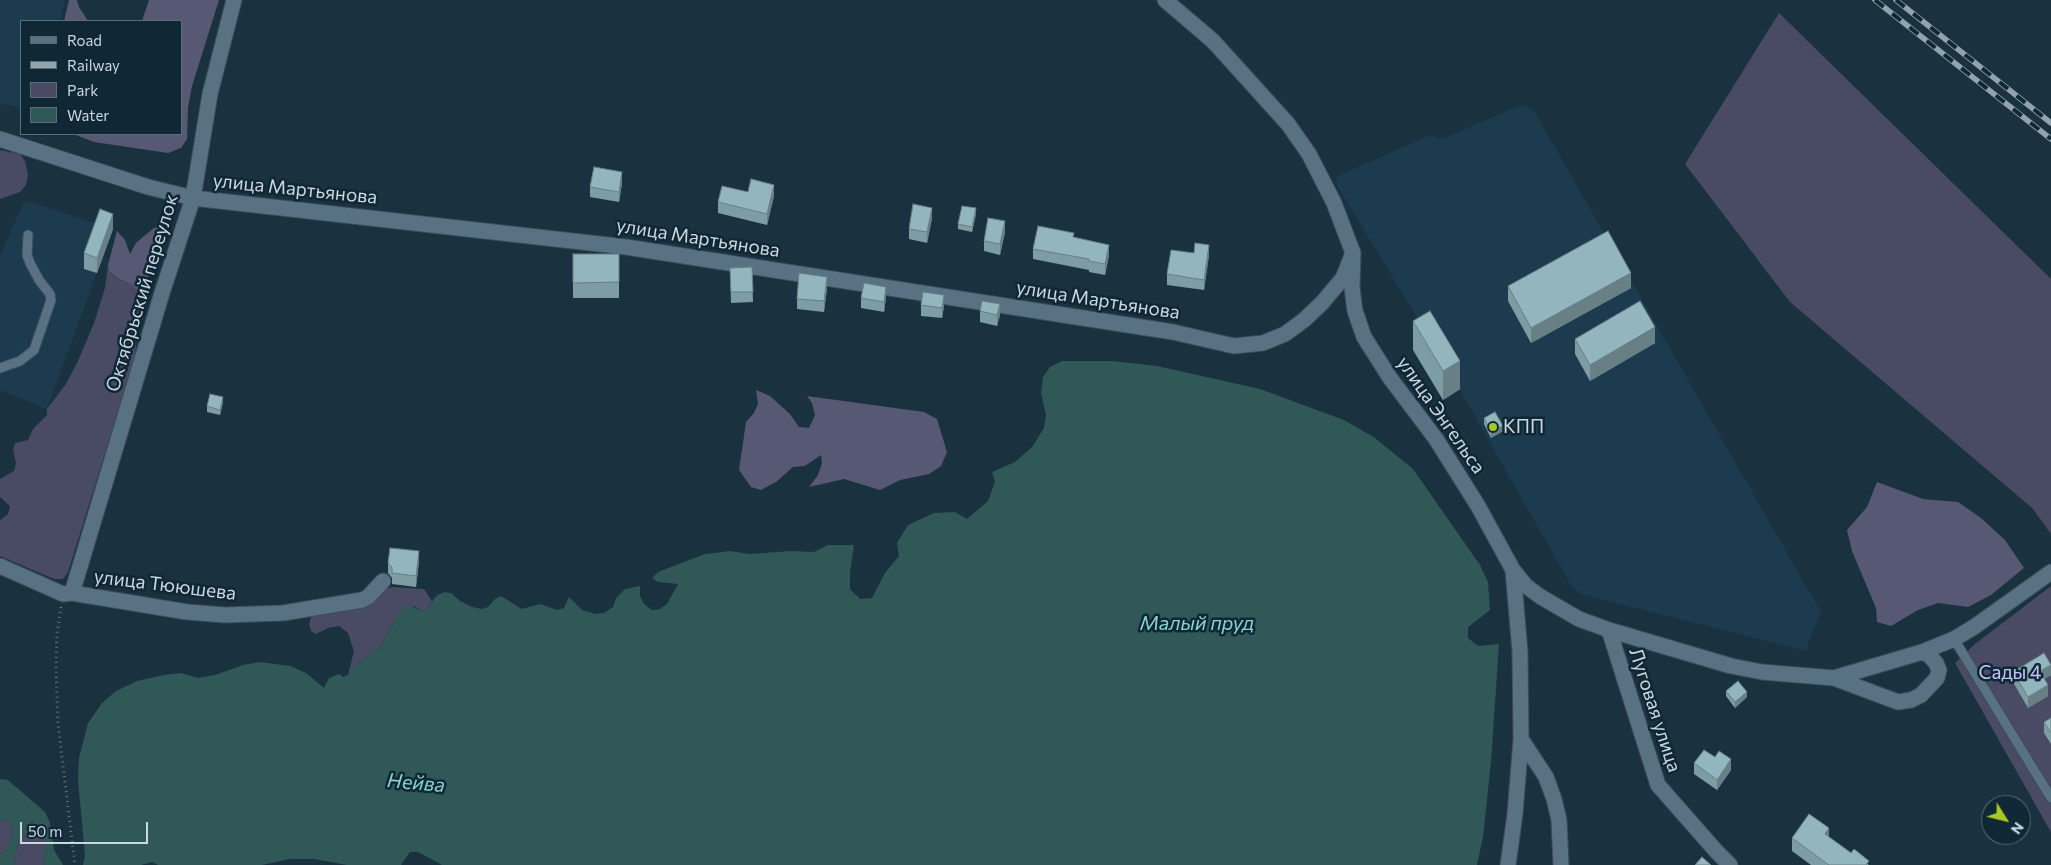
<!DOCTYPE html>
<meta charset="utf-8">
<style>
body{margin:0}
#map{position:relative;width:2051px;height:865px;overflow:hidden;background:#1a3140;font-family:Commissioner,sans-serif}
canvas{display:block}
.legend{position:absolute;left:20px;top:20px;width:162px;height:115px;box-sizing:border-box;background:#102735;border:1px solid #5a6e7a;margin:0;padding:6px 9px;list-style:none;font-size:15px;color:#cad8e1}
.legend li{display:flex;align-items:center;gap:10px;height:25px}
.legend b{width:25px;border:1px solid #5a6e7a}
.north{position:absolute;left:1981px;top:795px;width:50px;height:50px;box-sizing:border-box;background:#102735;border:1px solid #5a6e7a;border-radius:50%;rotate:126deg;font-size:14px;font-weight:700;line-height:20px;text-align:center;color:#cad8e1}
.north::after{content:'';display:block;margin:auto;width:18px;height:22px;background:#a6c820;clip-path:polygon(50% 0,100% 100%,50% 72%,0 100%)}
.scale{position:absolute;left:20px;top:822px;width:128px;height:22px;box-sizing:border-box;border:2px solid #cad8e1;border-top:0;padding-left:6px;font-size:15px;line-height:18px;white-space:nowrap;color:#cad8e1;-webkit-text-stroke:4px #102735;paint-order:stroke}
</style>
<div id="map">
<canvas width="2051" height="865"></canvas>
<ul class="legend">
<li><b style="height:6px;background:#597283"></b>Road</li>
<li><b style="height:6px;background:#92a3ae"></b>Railway</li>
<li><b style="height:14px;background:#494a63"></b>Park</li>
<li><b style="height:14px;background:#305856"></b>Water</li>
</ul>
<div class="north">N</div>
<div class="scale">50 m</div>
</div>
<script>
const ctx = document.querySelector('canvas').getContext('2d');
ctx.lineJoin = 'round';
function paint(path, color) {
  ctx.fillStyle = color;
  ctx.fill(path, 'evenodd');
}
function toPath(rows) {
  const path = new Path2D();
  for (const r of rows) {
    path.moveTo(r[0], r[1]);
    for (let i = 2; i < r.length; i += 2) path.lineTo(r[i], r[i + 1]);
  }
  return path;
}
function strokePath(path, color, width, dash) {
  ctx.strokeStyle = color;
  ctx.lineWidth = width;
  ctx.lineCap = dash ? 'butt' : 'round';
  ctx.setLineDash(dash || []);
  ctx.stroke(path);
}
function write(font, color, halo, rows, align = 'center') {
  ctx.font = font + ' Commissioner,sans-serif';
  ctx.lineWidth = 5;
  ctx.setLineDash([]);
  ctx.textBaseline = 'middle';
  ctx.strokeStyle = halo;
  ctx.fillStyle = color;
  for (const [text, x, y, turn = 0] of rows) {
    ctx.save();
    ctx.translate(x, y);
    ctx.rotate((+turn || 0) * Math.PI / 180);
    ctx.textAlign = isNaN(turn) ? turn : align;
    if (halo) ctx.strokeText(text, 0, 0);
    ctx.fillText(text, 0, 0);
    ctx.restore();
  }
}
paint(toPath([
 [0,0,65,0,60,21,21,21,21,107,0,104],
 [1523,104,1534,111,1821,612,1805,651,1581,594,1572,587,1460,390,1443,400,1413,350,1430,339,1335,182,1338,176,1430,135,1442,139],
 [25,200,113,229,47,409,0,390,0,255]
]), '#1d3b4e');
paint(toPath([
 [1779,13,2051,279,2051,534,2032,508,1790,302,1685,164],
 [0,150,20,154,25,161,28,175,26,185,20,192,0,199],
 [108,265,109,271,114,277,131,284,138,292,140,301,135,357,68,572,63,579,54,579,0,556,0,520,8,514,10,506,0,497,0,479,14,471,16,463,13,450,15,443,28,440,33,429,47,415,47,409,66,384,78,361,94,323,105,288],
 [2051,586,2051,832,1955,663,1975,644],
 [392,587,424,589,432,601,427,609,421,611,414,606,393,623,381,646,358,664,348,675,354,651,348,633,339,626,328,628,316,634,311,631,309,624,311,617,316,613],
 [0,819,9,822,13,832,7,848,3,855,0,853],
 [40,832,46,845,43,865,15,865,14,858,19,841,26,835]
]), '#494a63');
paint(toPath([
 [69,0,77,0,79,7,88,21,64,21],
 [149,0,219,0,192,86,188,108,187,139,181,148,168,153,94,142,73,134,181,134,181,21,142,21],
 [162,225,148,277,140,301,138,292,131,284,115,277,109,271,108,265,117,231,125,240,130,254,136,243,144,236,154,228],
 [756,390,770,396,790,414,799,427,809,428,815,415,812,403,807,396,924,412,937,419,947,452,941,466,929,474,900,480,880,490,844,479,809,487,818,475,822,463,821,455,805,466,793,467,776,482,761,490,751,487,739,470,746,422,754,413,758,404],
 [1877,482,1923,499,1958,502,1981,518,2005,540,2024,568,1991,595,1968,607,1938,603,1918,610,1891,626,1877,622,1876,608,1852,551,1847,530,1867,507]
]), '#575874');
paint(toPath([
 [1062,361,1112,361,1157,366,1260,389,1344,420,1375,438,1413,469,1480,565,1488,582,1490,610,1468,627,1468,638,1478,646,1499,644,1491,762,1483,837,1477,865,442,865,418,852,410,852,401,865,347,865,314,859,290,859,262,865,158,865,152,862,141,865,83,865,85,856,78,780,79,758,88,723,102,703,116,691,137,681,164,675,181,673,198,678,215,675,243,665,260,662,290,666,306,673,324,688,329,678,339,674,343,677,348,675,358,664,381,646,398,614,408,604,421,611,427,609,436,596,444,592,451,593,460,601,472,607,482,609,488,607,495,599,501,596,522,609,540,604,557,610,564,608,569,597,582,610,596,614,604,613,613,607,616,598,625,589,640,586,640,596,644,604,652,610,660,609,667,604,678,584,658,582,652,578,658,572,705,554,730,551,750,554,791,551,814,552,828,545,854,545,850,573,850,589,860,599,872,598,885,573,899,556,897,543,908,525,934,513,955,512,967,519,988,501,995,482,992,472,1015,462,1032,447,1044,428,1046,415,1041,393,1043,377,1050,367],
 [0,779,8,780,45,812,50,823,54,850,63,865,43,865,46,845,40,832,26,835,19,841,14,858,15,865,0,865,0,853,3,855,7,848,13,832,9,822,0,819]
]), '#305856');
const lane = toPath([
 [0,368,20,361,34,350,51,300,50,294,39,280,30,263,27,255,28,235],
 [1954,639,2051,798]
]);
const street = toPath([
 [1165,0,1213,41,1288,124,1309,154,1334,203,1353,253,1352,288,1355,311,1364,337,1390,378,1436,439,1478,506,1513,570,1526,586,1541,597,1579,619,1609,630,1731,666,1762,672,1834,678,1898,702,1911,700,1921,695,1937,678,1939,670,1936,663,1929,655,1922,652,1834,678],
 [0,139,148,187,193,198,626,247,1173,332,1234,346,1263,343,1285,334,1304,320,1322,303,1343,278,1353,253],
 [0,566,63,594,72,593,187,612,225,615,283,613,362,600,368,597,383,581],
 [72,593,162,293,193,198,210,94,234,0],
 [1609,630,1658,785,1716,851,1730,865],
 [1922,652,1954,639,1974,627,2051,572],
 [1521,739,1546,777,1554,799,1559,820,1561,865],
 [1508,865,1515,814,1521,739,1520,652,1513,570]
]);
strokePath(lane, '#3b4e5a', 11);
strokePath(street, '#3b4e5a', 17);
strokePath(toPath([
 [61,607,57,634,56,668,58,724,75,865]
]), '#637683', 3, [1, 4]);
strokePath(lane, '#597283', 9);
strokePath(street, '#597283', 15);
const rail = toPath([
 [1875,0,2051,139],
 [1896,0,2051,123]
]);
strokePath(rail, '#92a3ae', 5.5);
strokePath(rail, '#102735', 4, [11]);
paint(toPath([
 [622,183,619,202,590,197,590,187],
 [748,192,774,196,767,225,718,213,718,202],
 [976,214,972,232,958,229,958,224],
 [932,218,927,243,909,239,909,229],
 [113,229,97,273,84,269,84,253],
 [1005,232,1000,255,984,251,984,241],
 [1074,237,1109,255,1105,275,1089,272,1089,270,1033,259,1033,249],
 [1194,253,1209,255,1204,290,1167,285,1167,274],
 [573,254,619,254,619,298,573,298],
 [752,267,753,302,731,303,730,268],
 [1508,286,1631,288,1531,343,1508,301],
 [827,288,824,312,797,309,797,299],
 [886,297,884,312,861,308,861,298],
 [921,305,944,306,942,318,921,316],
 [980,311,1000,315,997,326,980,322],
 [1413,321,1460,389,1443,400,1413,350],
 [1575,339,1655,343,1590,381,1575,354],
 [223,402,220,415,207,412,207,406],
 [1484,418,1503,431,1491,438,1484,424],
 [419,561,416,587,392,584,392,578,388,573,388,563],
 [2051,664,2051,675,2044,679,2048,696,2028,708,2013,682,2013,672],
 [1726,691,1747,697,1735,708,1726,696],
 [2051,718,2051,744,2044,733,2044,722],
 [1715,757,1731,770,1717,790,1694,774,1694,763],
 [1829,837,1869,865,1811,865,1792,851,1792,838]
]), '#7e9ca3');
paint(toPath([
 [622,172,622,183,619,202,619,192],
 [774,185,774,196,767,225,767,214],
 [932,208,932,218,927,243,927,232],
 [976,208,976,214,972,232,972,227],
 [113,214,113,229,97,273,97,258],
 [1005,221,1005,232,1000,255,1000,244],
 [1109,245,1109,255,1105,275,1105,264],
 [1209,245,1209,255,1204,290,1204,280],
 [1631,273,1631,288,1531,343,1531,328],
 [827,277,827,288,824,312,824,301],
 [886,287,886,297,884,312,884,302],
 [944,295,944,306,942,318,942,308],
 [1000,304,1000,315,997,326,997,315],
 [1655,327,1655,343,1590,381,1590,365],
 [1460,361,1460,389,1443,400,1443,371],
 [223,397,223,402,220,415,220,410],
 [1503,426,1503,431,1491,438,1491,432],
 [419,551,419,561,416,587,416,576],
 [2051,665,2051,675,2040,682,2040,671],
 [2048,685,2048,696,2028,708,2028,697],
 [1747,692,1747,697,1735,708,1735,702],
 [1731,759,1731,770,1717,790,1717,780],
 [1829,828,1829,842,1825,834]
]), '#677f85');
const building = toPath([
 [594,167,622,172,619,192,590,187,594,167],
 [751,179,774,185,767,214,718,202,722,186,748,192,751,179],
 [913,204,932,208,927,232,909,229,913,204],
 [962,206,976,208,972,227,958,224,962,206],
 [100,209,113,214,97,258,84,253,100,209],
 [988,218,1005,221,1000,244,984,241,988,218],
 [1038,226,1074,233,1073,237,1109,245,1105,264,1089,261,1089,259,1033,249,1038,226],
 [1608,231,1631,273,1531,328,1508,286,1608,231],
 [1195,243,1209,245,1204,280,1167,274,1171,250,1194,253,1195,243],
 [573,254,619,254,619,282,573,283,573,254],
 [752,267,753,292,731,292,730,268,752,267],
 [799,273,827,277,824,301,797,299,799,273],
 [864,283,886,287,884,302,861,298,864,283],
 [923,292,944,295,942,308,921,305,923,292],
 [982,301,1000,304,997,315,980,311,982,301],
 [1640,301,1655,327,1590,365,1575,339,1640,301],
 [1430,311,1460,361,1443,371,1413,321,1430,311],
 [210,394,223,397,220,410,207,406,210,394],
 [1495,412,1503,426,1491,432,1484,418,1495,412],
 [390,548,419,551,416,576,392,573,392,567,388,563,390,548],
 [2044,653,2051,665,2040,671,2048,685,2028,697,2013,672,2044,653],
 [1738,681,1747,692,1735,702,1726,691,1738,681],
 [2051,718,2051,733,2044,722,2051,718],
 [1704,750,1715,757,1719,751,1731,759,1717,780,1694,763,1704,750],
 [1809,814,1829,828,1825,834,1851,853,1854,849,1869,861,1866,865,1829,865,1792,838,1809,814],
 [1702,857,1711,865,1695,865,1702,857]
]);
paint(building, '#93b5be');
strokePath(building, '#677f85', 1);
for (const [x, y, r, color] of [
 [1493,427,5,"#a6c820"]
]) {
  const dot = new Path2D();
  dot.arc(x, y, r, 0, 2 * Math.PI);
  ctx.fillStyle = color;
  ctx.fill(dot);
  strokePath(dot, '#102735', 2);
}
write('19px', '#cad8e1', '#102735', [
 ["улица Мартьянова",295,189,6],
 ["улица Мартьянова",698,238,9],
 ["Октябрьский переулок",142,293,-73],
 ["улица Мартьянова",1098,300,9],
 ["улица Энгельса",1441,415,55],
 ["улица Тююшева",165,585,7],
 ["Луговая улица",1655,710,72]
]);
write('19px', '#cad8e1', '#102735', [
 ["КПП",1503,427]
], 'left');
write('19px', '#c5c6fd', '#102735', [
 ["Сады 4",2010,673]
]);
write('italic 20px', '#88d5d0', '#102735', [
 ["Малый пруд",1197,623],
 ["Нейва",416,783,5]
]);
</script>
